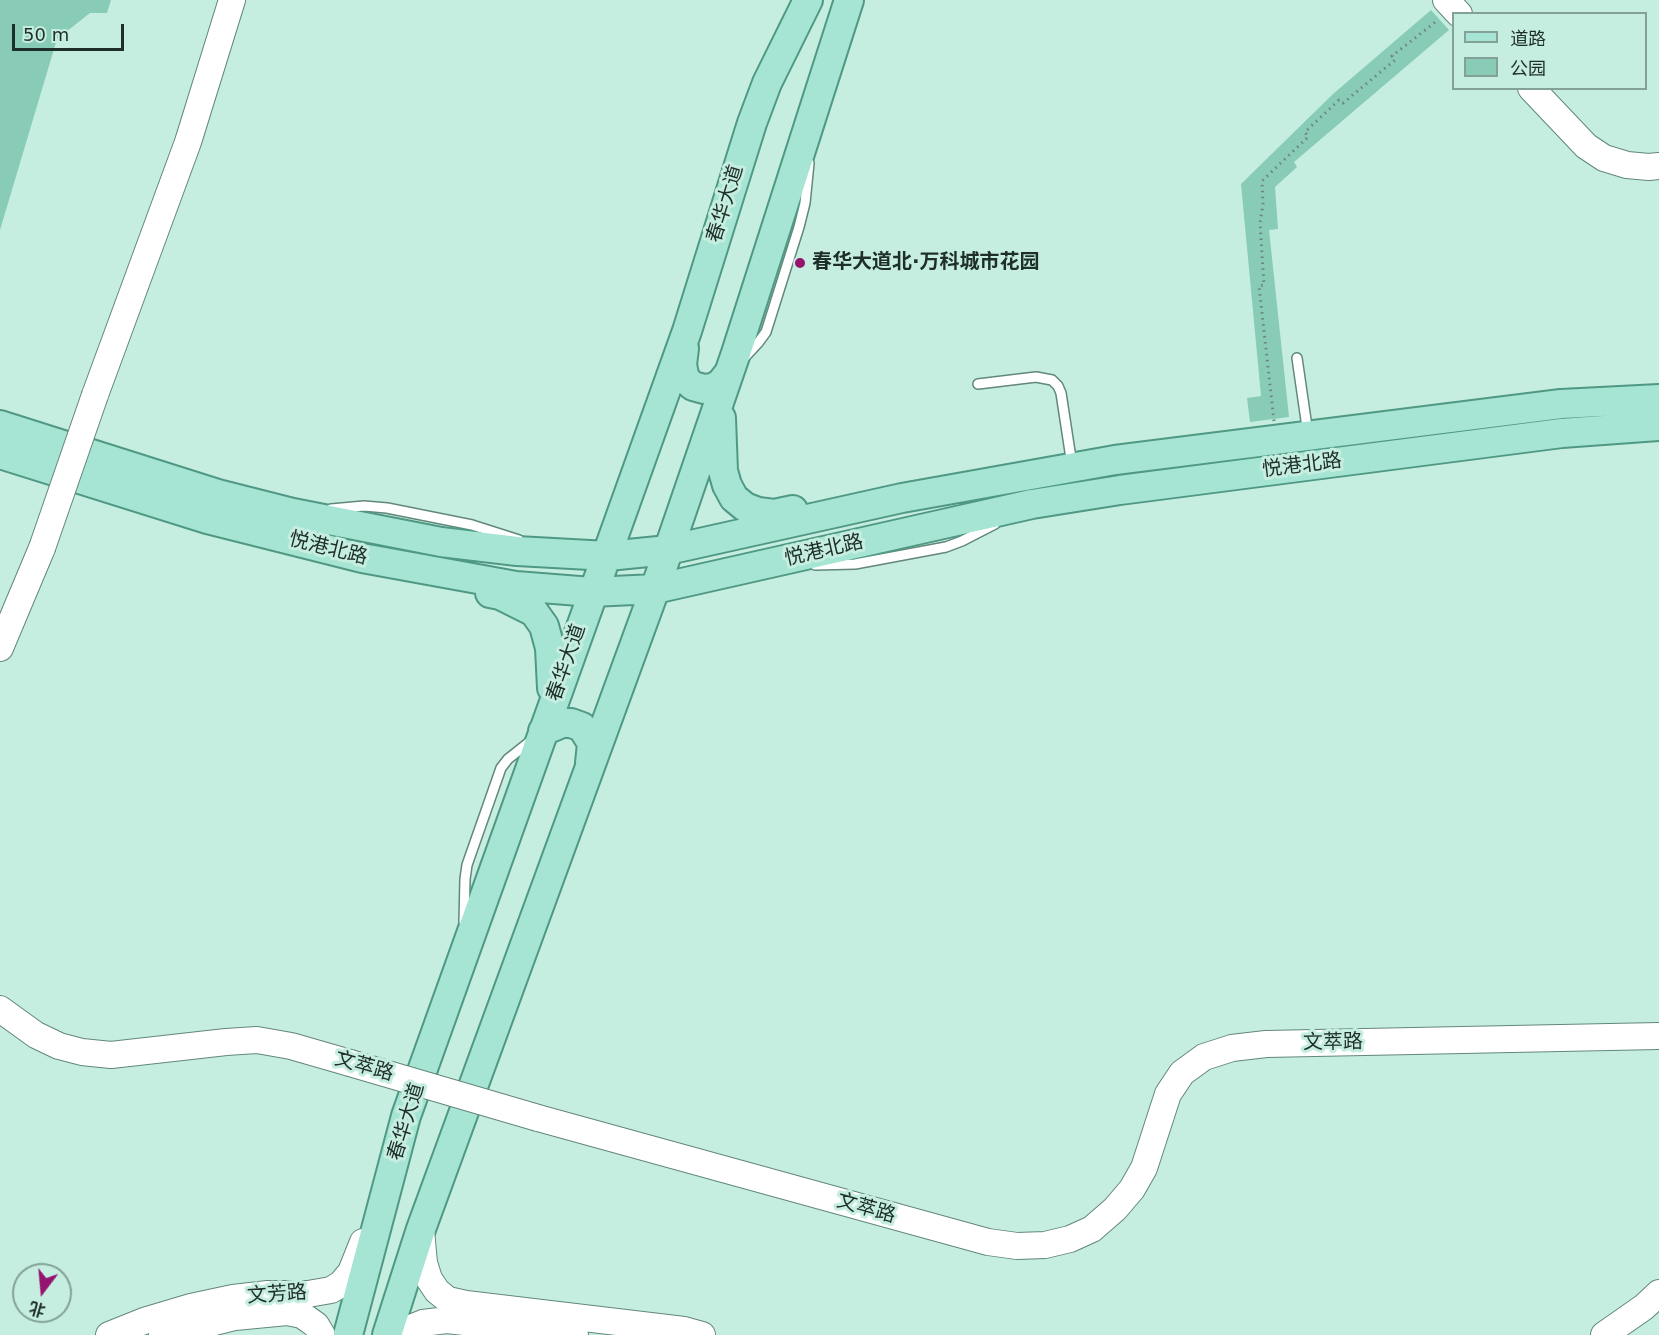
<!DOCTYPE html>
<meta charset="utf-8">
<style>
body{margin:0}
#map{position:relative;width:1659px;height:1335px;overflow:hidden;background:#c6eee0;font-family:"DejaVu Sans","Noto Sans SC",sans-serif}
canvas{display:block}
.legend{position:absolute;left:1452px;top:12px;width:195px;height:78px;box-sizing:border-box;background:#c6eee0;border:2px solid #83a197;margin:0;padding:8px 10px;list-style:none;font-size:18px;color:#1e2e29}
.legend li{display:flex;align-items:center;gap:12px;height:30px}
.legend b{width:30px;border:2px solid #83a197}
.north{position:absolute;left:12px;top:1263px;width:60px;height:60px;box-sizing:border-box;background:#c6eee0;border:2px solid #83a197;border-radius:50%;rotate:196deg;font-size:16px;font-weight:700;line-height:24px;text-align:center;color:#1e2e29}
.north::after{content:'';display:block;margin:auto;width:21px;height:27px;background:#94146f;clip-path:polygon(50% 0,100% 100%,50% 72%,0 100%)}
.scale{position:absolute;left:12px;top:24px;width:112px;height:27px;box-sizing:border-box;border:3px solid #1e2e29;border-top:0;padding-left:8px;font-size:18px;line-height:21px;white-space:nowrap;color:#1e2e29;-webkit-text-stroke:4px #c6eee0;paint-order:stroke}
</style>
<div id="map">
<canvas width="1659" height="1335"></canvas>
<ul class="legend">
<li><b style="height:8px;background:#a6e4d3"></b>道路</li>
<li><b style="height:16px;background:#88cbb6"></b>公园</li>
</ul>
<div class="north">北</div>
<div class="scale">50 m</div>
</div>
<script>
const ctx = document.querySelector('canvas').getContext('2d');
ctx.lineJoin = 'round';
function paint(path, color) {
  ctx.fillStyle = color;
  ctx.fill(path, 'evenodd');
}
function toPath(rows) {
  const path = new Path2D();
  for (const r of rows) {
    path.moveTo(r[0], r[1]);
    for (let i = 2; i < r.length; i += 2) path.lineTo(r[i], r[i + 1]);
  }
  return path;
}
function strokePath(path, color, width, dash) {
  ctx.strokeStyle = color;
  ctx.lineWidth = width;
  ctx.lineCap = dash ? 'butt' : 'round';
  ctx.setLineDash(dash || []);
  ctx.stroke(path);
}
function write(font, color, halo, rows, align = 'center') {
  ctx.font = font + ' "DejaVu Sans","Noto Sans SC",sans-serif';
  ctx.lineWidth = 6;
  ctx.setLineDash([]);
  ctx.textBaseline = 'middle';
  ctx.strokeStyle = halo;
  ctx.fillStyle = color;
  for (const [text, x, y, turn = 0] of rows) {
    ctx.save();
    ctx.translate(x, y);
    ctx.rotate((+turn || 0) * Math.PI / 180);
    ctx.textAlign = isNaN(turn) ? turn : align;
    if (halo) ctx.strokeText(text, 0, 0);
    ctx.fillText(text, 0, 0);
    ctx.restore();
  }
}
paint(toPath([
 [0,0,111,0,107,13,90,13,57,39,0,230],
 [1431,10,1449,30,1294,162,1297,167,1275,187,1278,229,1269,230,1289,417,1250,422,1247,398,1261,396,1241,184,1333,94]
]), '#88cbb6');
const lane = toPath([
 [744,358,758,343,766,332,799,227,805,203,809,163],
 [1297,358,1308,434],
 [978,384,1036,377,1052,380,1058,386,1061,393,1072,465],
 [331,509,364,506,387,508,472,525,519,540],
 [815,565,855,564,946,547,962,541,995,524],
 [464,922,465,879,467,865,501,768,508,759,532,740]
]);
const secondary = toPath([
 [1446,0,1459,14],
 [1531,88,1586,146,1604,158,1627,165,1649,167,1659,166],
 [95,395,188,142,232,0],
 [0,648,42,548],
 [0,1009,36,1035,59,1046,82,1052,111,1055,226,1042,257,1040,291,1046,350,1063],
 [538,1118,988,1242,1017,1246,1045,1245,1070,1239,1092,1229,1115,1209,1132,1189,1144,1168,1168,1094,1182,1073,1204,1057,1232,1048,1266,1044,1659,1036],
 [421,1230,424,1263,429,1279,437,1291,448,1300,466,1304,684,1330,702,1335],
 [109,1335,144,1321,191,1307,233,1298,268,1294,308,1294,331,1290,341,1284,351,1272,363,1242],
 [162,1335,235,1317,287,1312,302,1315,316,1325,322,1335],
 [406,1335,413,1327,423,1323,447,1320,575,1335],
 [1604,1335,1644,1307,1659,1293]
]);
const primary = toPath([
 [684,348,682,365,685,379,693,386,704,389,713,388,721,383,728,374],
 [721,418,723,471,727,485,734,498,745,507,758,512,774,514,793,510],
 [0,425,218,494,293,513,441,542,517,551,608,556,668,550,902,498,1115,460,1561,404,1659,399],
 [0,454,207,519,362,558,516,586,592,592,655,589,1032,504,1120,490,1562,433,1659,426],
 [490,593,500,595,534,612,544,626,550,648,552,688],
 [543,731,562,723,571,723,582,727,592,743,590,763],
 [348,1335,406,1116,687,331,752,123,767,83,808,0],
 [387,1335,421,1229,655,589,736,353,849,0]
]);
strokePath(lane, '#62877b', 12);
strokePath(secondary, '#62877b', 28);
strokePath(primary, '#4f9984', 32);
strokePath(toPath([
 [1274,421,1259,286,1264,285,1260,223,1263,204,1262,181,1308,137,1305,132,1339,100,1343,103,1395,60,1392,56,1438,20]
]), '#6b867d', 3, [1.5, 4.5]);
strokePath(lane, '#fff', 9);
strokePath(secondary, '#fff', 26);
strokePath(primary, '#a6e4d3', 28);
const secondaryBridge = toPath([
 [42,548,95,395],
 [350,1063,538,1118]
]);
strokePath(secondaryBridge, '#62877b', 28, []);
strokePath(secondaryBridge, '#fff', 26);
for (const [x, y, r, color] of [
 [800,263,6,"#94146f"]
]) {
  const dot = new Path2D();
  dot.arc(x, y, r, 0, 2 * Math.PI);
  ctx.fillStyle = color;
  ctx.fill(dot);
  strokePath(dot, '#c6eee0', 2);
}
write('20px', '#1e2e29', '#c6eee0', [
 ["春华大道",726,204,-73],
 ["悦港北路",1302,466,-7],
 ["悦港北路",328,549,14],
 ["悦港北路",824,551,-13],
 ["春华大道",567,663,-71],
 ["文萃路",1333,1043,-1],
 ["文萃路",364,1067,16],
 ["春华大道",407,1122,-73],
 ["文萃路",866,1209,16],
 ["文芳路",277,1295,-4]
]);
write('bold 20px', '#1e2e29', '#c6eee0', [
 ["春华大道北·万科城市花园",812,263]
], 'left');
</script>
